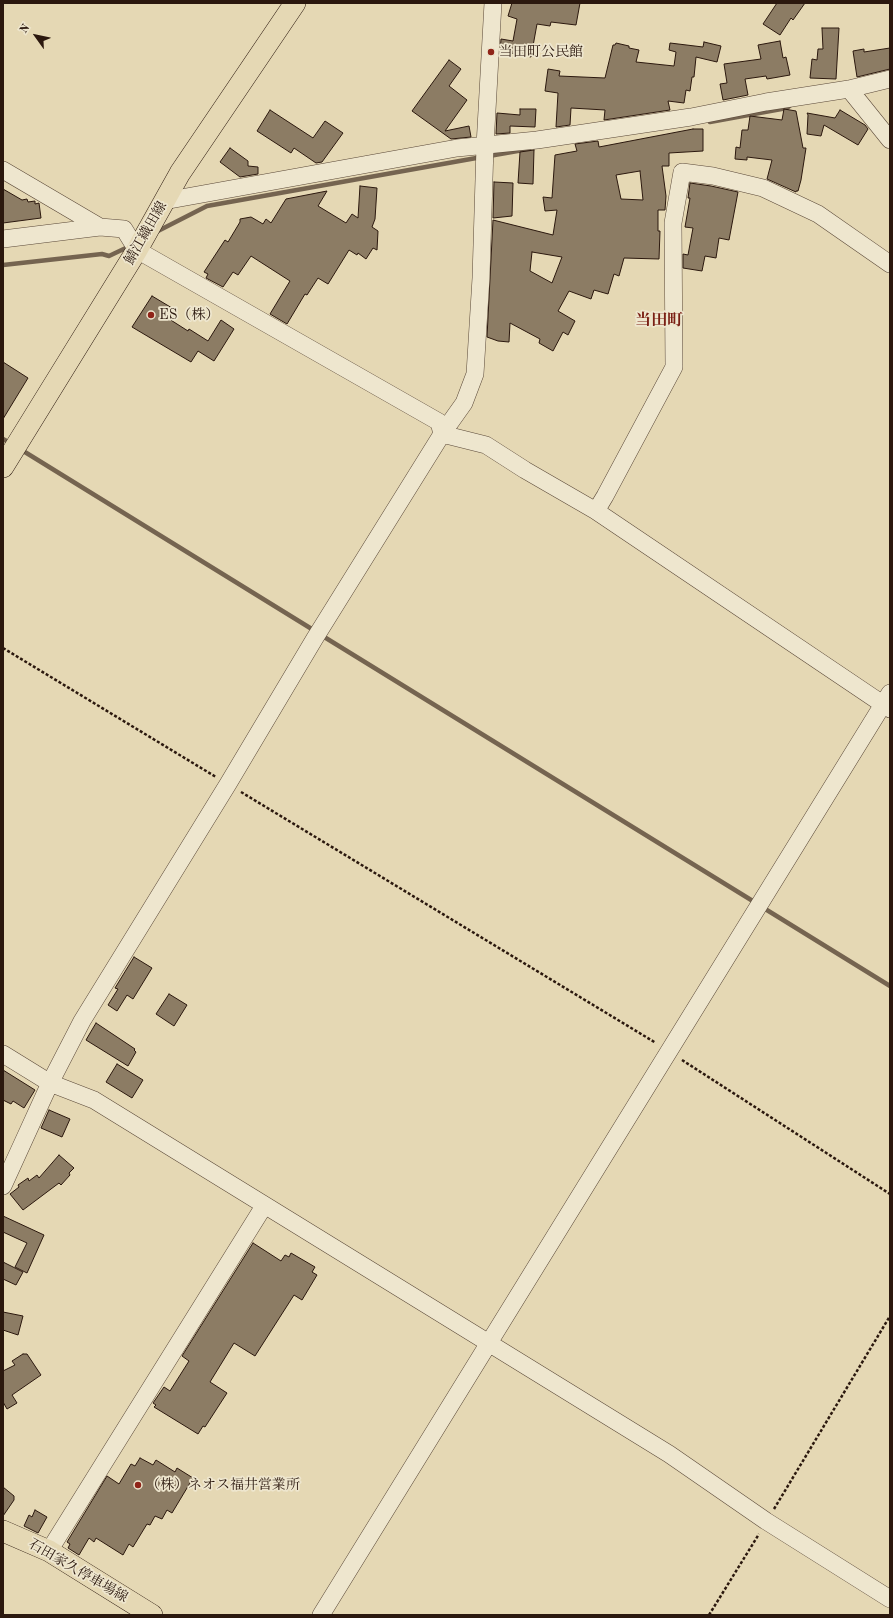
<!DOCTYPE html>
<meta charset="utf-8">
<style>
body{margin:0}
#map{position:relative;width:893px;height:1618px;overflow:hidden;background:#e5d8b4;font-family:"Old Standard TT",serif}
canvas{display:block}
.frame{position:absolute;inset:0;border:4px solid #2b180e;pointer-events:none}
.north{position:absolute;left:16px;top:16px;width:40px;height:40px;-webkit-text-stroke:3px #eee6ce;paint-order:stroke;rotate:303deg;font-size:11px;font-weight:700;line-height:16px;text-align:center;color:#2b180e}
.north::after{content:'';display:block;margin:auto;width:14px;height:18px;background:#2b180e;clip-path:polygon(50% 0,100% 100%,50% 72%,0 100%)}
</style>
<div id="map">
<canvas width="893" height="1618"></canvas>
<div class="frame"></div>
<div class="north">N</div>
</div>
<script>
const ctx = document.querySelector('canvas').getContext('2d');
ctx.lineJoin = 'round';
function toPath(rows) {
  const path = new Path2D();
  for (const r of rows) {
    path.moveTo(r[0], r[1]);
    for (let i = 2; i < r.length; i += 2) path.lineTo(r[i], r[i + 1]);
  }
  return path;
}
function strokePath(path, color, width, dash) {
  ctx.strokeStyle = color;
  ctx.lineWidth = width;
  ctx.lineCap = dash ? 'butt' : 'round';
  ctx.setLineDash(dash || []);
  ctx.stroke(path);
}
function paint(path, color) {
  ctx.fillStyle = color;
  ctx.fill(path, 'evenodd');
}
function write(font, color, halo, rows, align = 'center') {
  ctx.font = font + ' "Old Standard TT","Noto Serif JP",serif';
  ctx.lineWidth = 3.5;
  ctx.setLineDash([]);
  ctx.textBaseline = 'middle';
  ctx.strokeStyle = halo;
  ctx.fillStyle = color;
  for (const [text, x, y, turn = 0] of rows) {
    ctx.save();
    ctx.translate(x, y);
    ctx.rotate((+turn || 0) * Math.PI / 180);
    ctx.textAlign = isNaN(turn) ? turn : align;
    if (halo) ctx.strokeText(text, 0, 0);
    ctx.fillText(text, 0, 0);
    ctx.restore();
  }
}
strokePath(toPath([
 [710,122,787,108,792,104],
 [489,156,529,149],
 [156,232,207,206,482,157],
 [3,265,102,254,109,256,130,246],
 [3,439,12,444],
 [20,449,315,631],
 [321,635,756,903],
 [762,907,890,986]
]), '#756450', 4.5);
const building = toPath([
 [512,3,580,3,576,25,551,22,550,26,537,24,531,57,511,53,511,55,500,53,501,39,513,41,517,19,508,16,512,3],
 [777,3,805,3,793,20,791,18,780,35,763,24,777,3],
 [822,28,839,28,836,79,810,78,812,59,817,60,818,49,823,49,822,28],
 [780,41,783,58,786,57,790,75,767,79,766,76,745,79,748,95,723,100,720,84,727,83,724,64,761,59,758,45,780,41],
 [704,42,721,46,717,62,696,57,694,77,692,77,690,91,686,90,684,103,668,101,670,110,604,120,605,110,571,108,570,125,556,127,558,93,545,91,548,69,560,71,559,76,605,78,613,45,615,45,616,43,629,46,629,48,639,50,636,62,674,66,676,52,669,50,670,43,703,47,704,42],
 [890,48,890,69,857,77,853,51,864,49,864,52,890,48],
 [449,60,461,69,449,86,467,100,445,131,469,126,471,137,451,139,412,111,449,60],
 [520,109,536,109,535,127,510,126,510,133,496,134,497,113,520,115,520,109],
 [784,109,796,111,803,148,806,148,801,180,798,191,796,191,796,192,767,179,772,160,747,157,747,160,735,159,736,147,740,148,742,130,748,130,750,116,782,120,784,109],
 [270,110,313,138,325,121,343,133,322,162,316,163,294,148,291,153,257,131,270,110],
 [840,110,865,125,868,129,858,145,824,125,821,136,807,134,808,115,807,113,835,118,840,110],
 [693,129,703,129,703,151,669,153,669,166,662,166,666,196,665,210,658,210,658,231,660,231,659,259,624,258,619,276,614,274,608,294,594,290,591,299,569,291,558,311,575,321,568,335,563,332,553,351,539,343,540,339,510,323,509,342,498,341,487,337,493,220,553,235,557,210,545,211,543,197,552,198,555,155,577,151,575,144,598,141,599,147,693,129],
 [640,171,643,200,621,199,616,175,640,171],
 [532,252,562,257,552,283,530,271,532,252],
 [230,148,248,161,248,166,258,167,258,174,240,177,220,162,230,148],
 [534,150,533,184,518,183,520,152,534,150],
 [494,182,513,183,512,216,493,218,494,182],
 [690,183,711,186,738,192,729,240,719,238,716,258,705,256,702,271,683,268,683,254,688,255,693,228,685,227,690,198,688,198,690,183],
 [360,186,377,188,375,219,372,227,378,231,377,250,373,248,366,259,358,253,357,255,349,250,328,284,318,278,307,295,305,294,287,324,270,314,290,281,251,256,238,275,233,272,223,287,206,278,208,274,204,272,225,240,228,242,240,222,240,219,251,217,263,224,266,219,271,223,286,199,327,191,318,206,346,223,352,214,358,218,360,186],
 [3,189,22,200,27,199,28,202,35,201,35,204,39,203,41,218,3,223,3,189],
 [152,296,172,308,166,317,188,331,189,329,208,341,221,320,234,329,214,361,198,351,191,362,132,327,152,296],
 [3,362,28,378,3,419,3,362],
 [134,957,152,968,133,999,127,995,117,1011,108,1005,118,989,115,988,134,957],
 [169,994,187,1005,174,1026,156,1014,169,994],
 [96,1023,135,1049,134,1050,136,1052,128,1066,86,1040,96,1023],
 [117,1064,143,1080,132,1098,106,1082,117,1064],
 [3,1070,35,1090,24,1108,13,1101,11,1104,3,1100,3,1070],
 [49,1110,70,1119,62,1137,41,1128,49,1110],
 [59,1155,74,1168,69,1173,70,1175,61,1185,59,1183,23,1210,10,1194,19,1187,18,1185,28,1178,29,1181,37,1175,39,1178,59,1155],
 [3,1216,44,1235,27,1273,15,1267,27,1243,3,1232,3,1216],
 [253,1243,281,1261,285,1255,289,1257,291,1253,315,1267,312,1272,317,1275,302,1300,294,1295,255,1356,234,1343,210,1382,227,1393,205,1427,203,1426,198,1434,154,1407,156,1405,153,1403,164,1387,170,1391,189,1361,182,1356,253,1243],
 [3,1262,23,1272,16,1285,3,1279,3,1262],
 [3,1312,23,1316,18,1335,3,1330,3,1312],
 [23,1354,27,1354,41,1375,12,1395,17,1403,7,1409,3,1402,3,1371,15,1365,12,1361,23,1354],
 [140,1458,153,1465,156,1460,175,1472,177,1468,193,1478,172,1513,167,1510,162,1519,155,1516,150,1525,147,1524,133,1547,129,1544,123,1555,96,1538,94,1542,89,1538,79,1555,68,1548,70,1544,67,1542,107,1476,119,1484,131,1464,135,1466,140,1458],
 [3,1487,14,1496,14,1500,3,1516,3,1487],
 [35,1510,47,1517,38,1533,24,1526,29,1515,32,1517,35,1510]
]);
paint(building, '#8c7c64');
strokePath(building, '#2b180e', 1);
const minor = toPath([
 [849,89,890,140],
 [3,170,100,227],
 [164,201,457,148,537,140,691,117,766,102,849,89,890,79],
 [3,239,100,227,124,229,137,250,439,422,442,434],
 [442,434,486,445,525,470,596,511,890,709],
 [596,511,605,496,674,367,673,223,682,172,713,176,763,188,818,214,890,264],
 [3,1054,50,1083,94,1100,669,1454,766,1521,890,1599],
 [3,1186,50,1083,82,1021,228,784,315,638,442,434,464,403,475,374,481,278,485,146,493,3],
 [49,1551,264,1206],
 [321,1615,890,693]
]);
const major = toPath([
 [3,467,137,250,180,173,295,3],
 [3,1531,49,1551,152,1615]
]);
strokePath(minor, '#5a4838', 18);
strokePath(major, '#2b180e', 22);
strokePath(toPath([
 [3,648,216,777],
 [241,792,656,1043],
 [682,1060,890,1194],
 [774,1509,890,1316],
 [709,1615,759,1534]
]), '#2b180e', 2.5, [3, 2]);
strokePath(minor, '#eee6ce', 17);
strokePath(major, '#e5d8b4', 21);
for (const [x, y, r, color] of [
 [491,52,4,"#8f2418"],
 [151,315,4,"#8f2418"],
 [138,1485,4,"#8f2418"]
]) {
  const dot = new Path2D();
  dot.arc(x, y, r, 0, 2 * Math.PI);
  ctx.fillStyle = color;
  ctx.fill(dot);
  strokePath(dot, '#eee6ce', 1.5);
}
write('14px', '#2b180e', '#eee6ce', [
 ["当田町公民館",499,52],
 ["ES（株）",159,315],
 ["（株）ネオス福井営業所",146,1485]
], 'left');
write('14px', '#2b180e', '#eee6ce', [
 ["鯖江織田線",146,233,-60],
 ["石田家久停車場線",78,1571,30]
]);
write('bold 16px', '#7a1f14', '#eee6ce', [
 ["当田町",659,321]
]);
</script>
